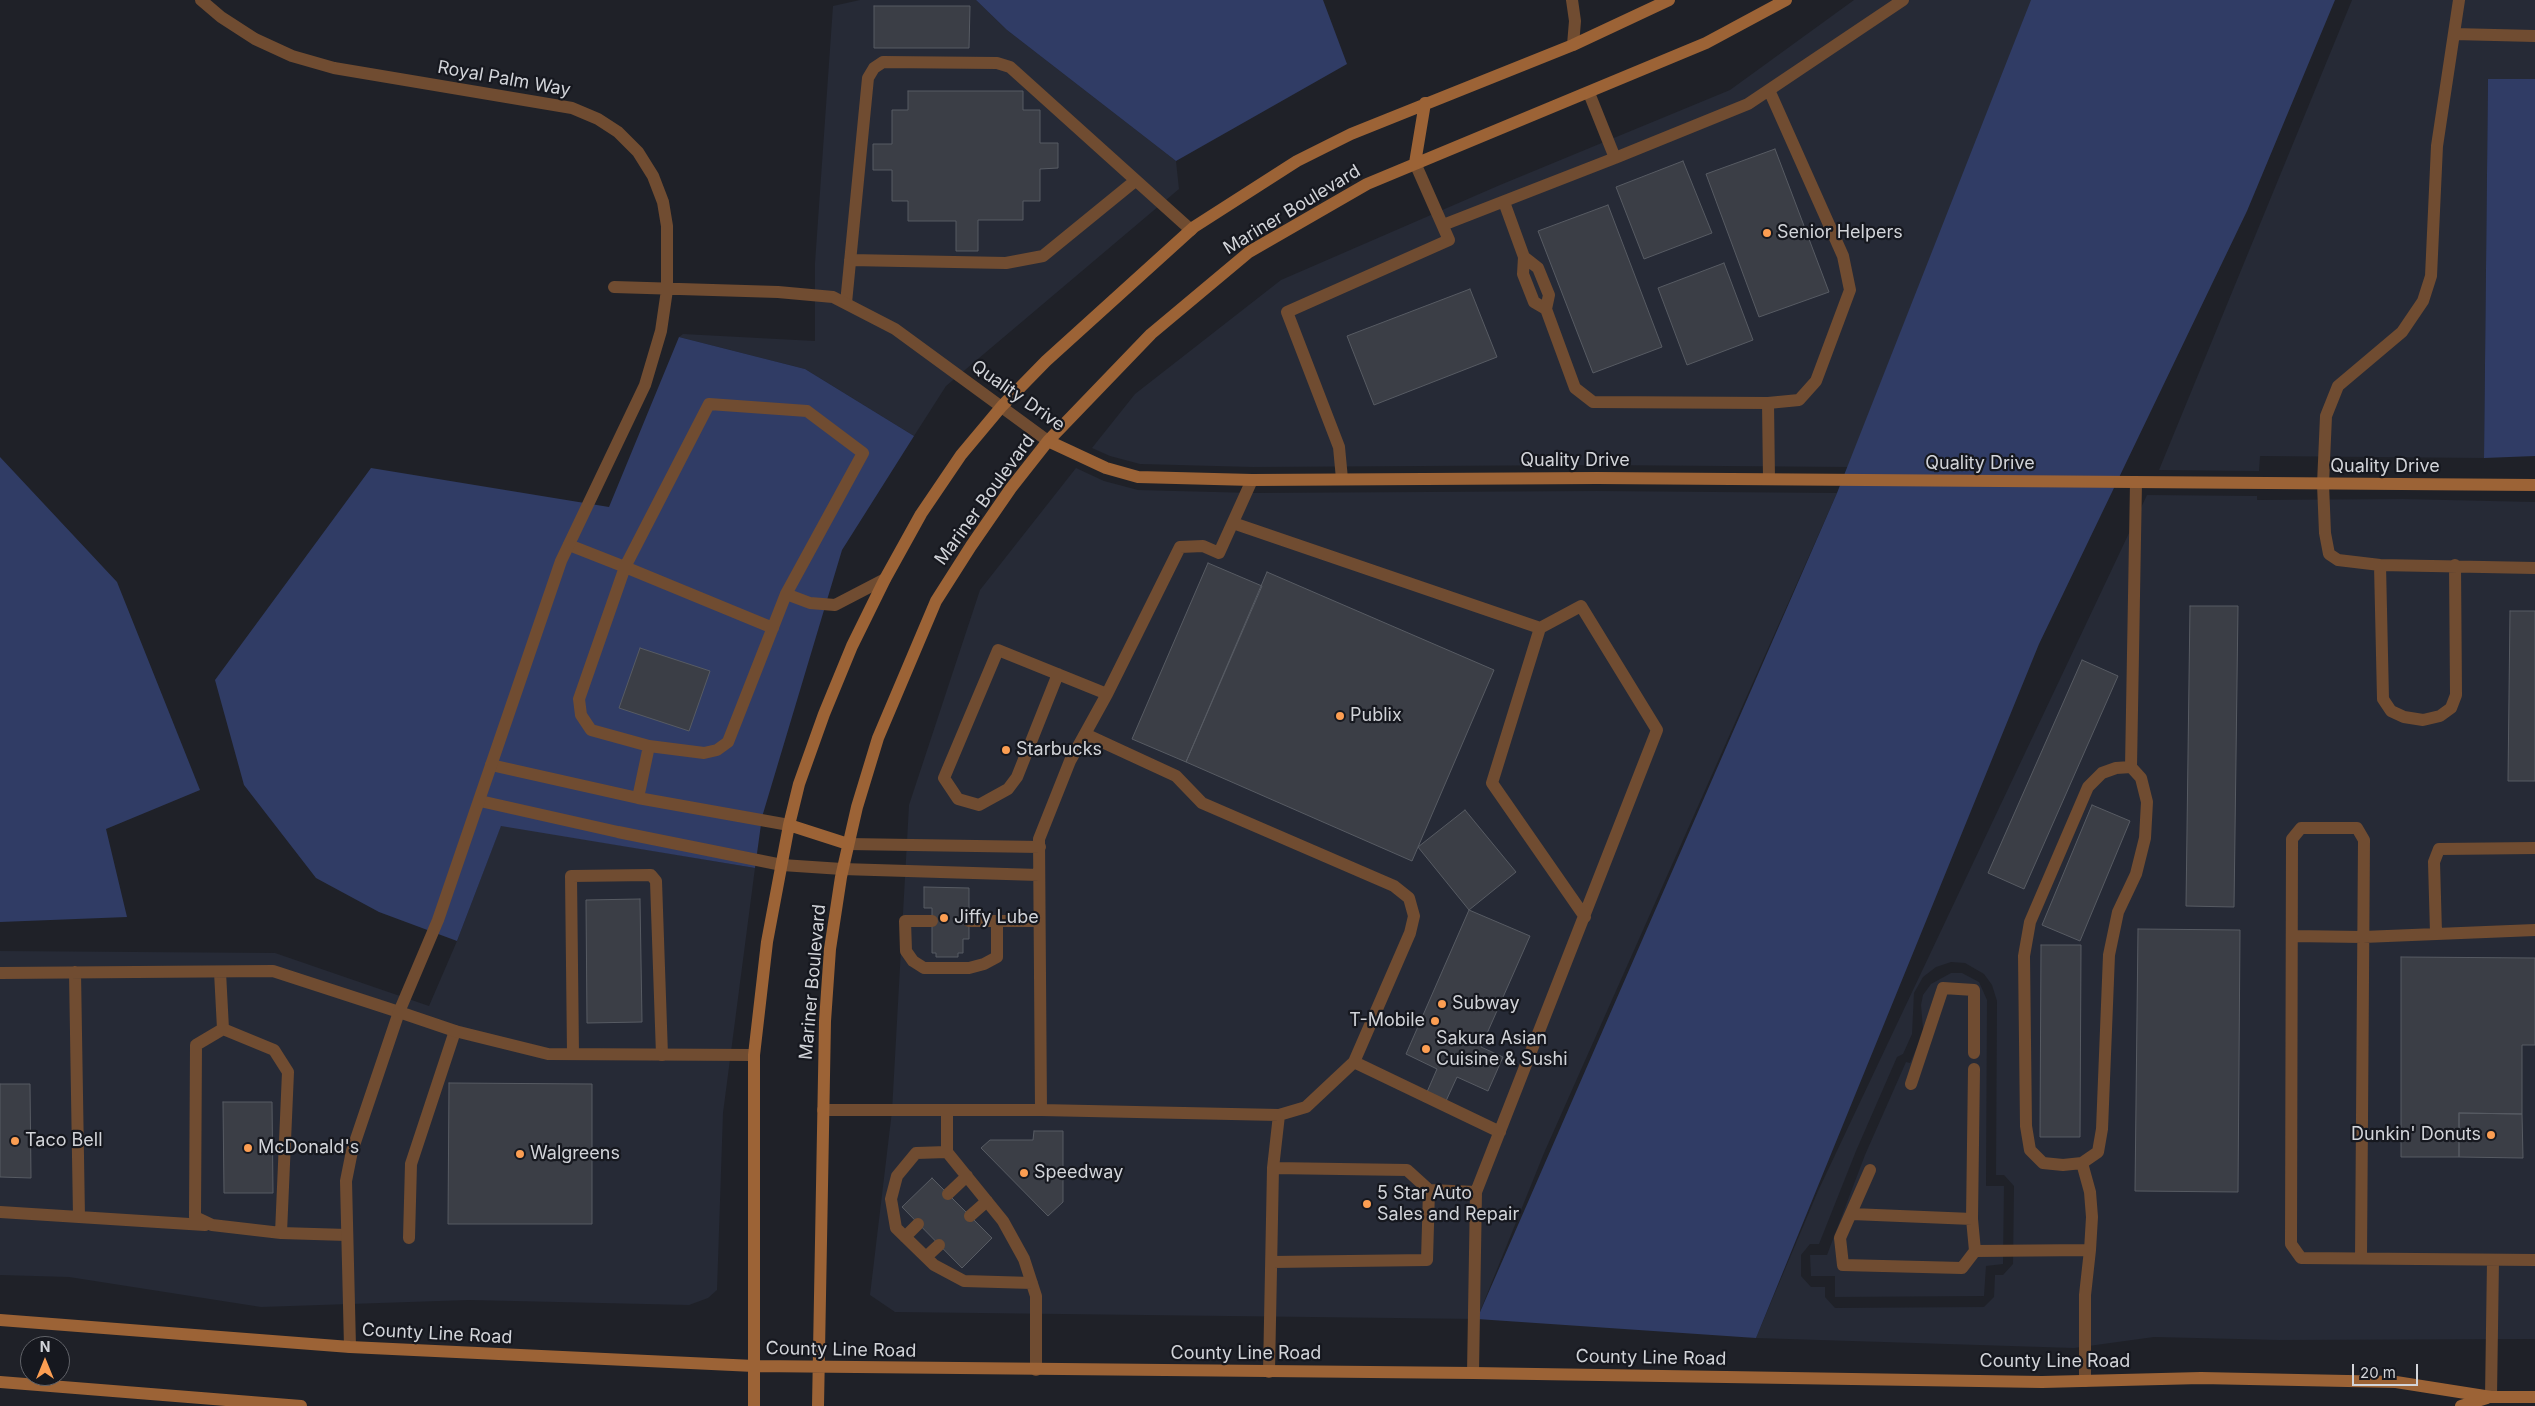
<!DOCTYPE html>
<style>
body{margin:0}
#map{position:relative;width:2535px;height:1406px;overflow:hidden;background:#1f2128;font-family:Inter,sans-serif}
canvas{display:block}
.north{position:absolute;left:20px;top:1336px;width:50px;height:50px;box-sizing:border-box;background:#16181f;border:1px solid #616369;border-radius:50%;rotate:0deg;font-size:14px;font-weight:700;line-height:20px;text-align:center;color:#d2d4d9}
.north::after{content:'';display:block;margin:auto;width:18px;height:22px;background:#fc9e52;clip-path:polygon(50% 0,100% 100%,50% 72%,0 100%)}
.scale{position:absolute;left:2352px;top:1364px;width:66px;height:22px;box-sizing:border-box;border:2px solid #d2d4d9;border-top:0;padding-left:6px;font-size:15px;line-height:18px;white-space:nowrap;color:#d2d4d9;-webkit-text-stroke:4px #16181f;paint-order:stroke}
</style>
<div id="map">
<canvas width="2535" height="1406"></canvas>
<div class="north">N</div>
<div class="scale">20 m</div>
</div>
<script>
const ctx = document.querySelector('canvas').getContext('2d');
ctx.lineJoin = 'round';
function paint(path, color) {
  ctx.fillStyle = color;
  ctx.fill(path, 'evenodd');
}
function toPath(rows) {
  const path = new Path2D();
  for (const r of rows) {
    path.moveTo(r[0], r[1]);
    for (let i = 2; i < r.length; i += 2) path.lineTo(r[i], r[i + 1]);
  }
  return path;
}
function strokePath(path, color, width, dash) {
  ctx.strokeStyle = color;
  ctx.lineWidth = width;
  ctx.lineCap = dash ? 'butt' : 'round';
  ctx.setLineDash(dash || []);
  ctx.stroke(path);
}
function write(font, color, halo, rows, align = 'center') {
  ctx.font = font + ' Inter,sans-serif';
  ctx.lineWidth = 4.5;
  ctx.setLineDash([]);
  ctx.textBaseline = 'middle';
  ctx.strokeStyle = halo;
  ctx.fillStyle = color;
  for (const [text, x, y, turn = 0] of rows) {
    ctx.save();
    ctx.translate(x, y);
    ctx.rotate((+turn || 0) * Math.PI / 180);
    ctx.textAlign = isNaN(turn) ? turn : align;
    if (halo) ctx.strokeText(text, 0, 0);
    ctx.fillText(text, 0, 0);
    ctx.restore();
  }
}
paint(toPath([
 [860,0,976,0,1007,30,1176,161,1179,189,946,386,914,436,805,369,679,337,683,334,815,341,815,263,833,6],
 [1854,0,2032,0,1848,467,1597,465,1253,467,1140,464,1110,456,1092,448,1135,394,1281,280,1500,185,1730,90],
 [2352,0,2535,0,2535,79,2488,79,2484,458,2260,456,2259,471,2159,470],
 [1076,468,1104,481,1138,490,1253,493,1597,491,1837,493,1544,1153,1477,1319,895,1312,870,1295,892,1111,909,805,980,590],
 [2147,495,2257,496,2257,500,2403,499,2535,502,2535,1339,2279,1340,2154,1337,2074,1348,1756,1338,1818,1191],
 [1951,962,1965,963,1984,974,1992,985,1997,1001,1996,1175,2004,1175,2014,1186,2013,1264,2003,1275,1995,1275,1994,1297,1984,1307,1835,1308,1825,1297,1825,1287,1811,1287,1801,1276,1801,1255,1810,1244,1819,1244,1856,1151,1897,1057,1903,1054,1912,1034,1914,993,1923,977,1936,967],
 [501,825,755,868,723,1113,717,1290,708,1298,689,1305,469,1300,261,1307,69,1277,0,1275,0,951,275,953,429,1006,457,941],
 [1951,973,1962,973,1979,982,1987,1000,1986,1186,2004,1186,2003,1264,1986,1266,1984,1296,1835,1297,1835,1276,1811,1276,1810,1255,1827,1255,1865,1155,1906,1062,1910,1063,1921,1038,1923,1029,1921,1005,1923,995,1931,984]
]), '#262a36');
paint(toPath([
 [976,0,1323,0,1347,64,1176,161,1007,30],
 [2031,0,2335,0,2247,211,2039,644,1756,1338,1477,1319,1837,493],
 [2488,79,2535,79,2535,456,2484,458],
 [679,337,805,369,914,436,842,550,762,817,755,868,501,826,457,941,379,912,316,878,244,785,215,680,371,468,609,507],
 [0,457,117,582,200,790,106,829,127,917,0,922]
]), '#303c65');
const building = toPath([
 [874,6,970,6,969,48,874,48,874,6],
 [908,91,1023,91,1023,110,1040,110,1040,143,1058,143,1058,168,1040,169,1040,201,1023,201,1023,220,978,220,978,251,956,251,956,221,908,221,908,201,892,201,892,170,873,170,873,144,892,144,892,110,908,110,908,91],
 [1775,149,1829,292,1759,317,1706,174,1775,149],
 [1683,161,1712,233,1644,259,1616,187,1683,161],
 [1608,205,1662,347,1593,373,1538,231,1608,205],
 [1724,263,1753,340,1687,365,1658,288,1724,263],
 [1470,289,1497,357,1374,405,1347,336,1470,289],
 [1208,563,1262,586,1186,762,1132,739,1208,563],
 [1267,572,1494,670,1412,861,1186,762,1267,572],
 [2190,606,2238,606,2234,907,2186,906,2190,606],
 [2510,611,2535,611,2535,781,2508,781,2510,611],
 [640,648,710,671,689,731,619,708,640,648],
 [2082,660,2118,676,2024,889,1988,873,2082,660],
 [2092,805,2130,821,2080,941,2042,925,2092,805],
 [1465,810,1516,872,1469,910,1418,847,1465,810],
 [924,887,969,888,969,939,963,939,963,953,958,953,958,957,936,957,936,953,932,953,932,908,924,908,924,887],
 [640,899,642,1022,587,1023,586,900,640,899],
 [1469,910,1530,936,1481,1047,1503,1057,1488,1091,1457,1077,1446,1101,1427,1092,1437,1069,1406,1054,1469,910],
 [2138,929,2240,930,2238,1192,2135,1191,2138,929],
 [2041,945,2081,945,2080,1137,2040,1137,2041,945],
 [2401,957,2535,958,2535,1045,2522,1045,2522,1114,2459,1113,2459,1157,2401,1157,2401,957],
 [449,1083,592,1084,592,1224,448,1224,449,1083],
 [0,1084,30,1084,31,1178,0,1177,0,1084],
 [223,1102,272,1102,273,1193,224,1193,223,1102],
 [2459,1113,2522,1114,2523,1158,2459,1157,2459,1113],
 [1034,1131,1063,1131,1063,1202,1048,1216,981,1148,990,1140,1033,1140,1034,1131],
 [932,1178,992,1238,962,1268,902,1207,932,1178]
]);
paint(building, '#3b3e46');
strokePath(building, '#575b63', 1);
strokePath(toPath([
 [2459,0,2437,146,2431,276,2423,301,2402,332,2338,386,2326,416,2323,484,2325,533,2329,554,2338,560,2380,565,2535,568],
 [2454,34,2535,36],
 [1615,158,1748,104,1903,0],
 [1504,202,1524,257,1523,274,1534,302,1546,309,1549,295,1538,268,1524,257],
 [1443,225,1615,158,1589,93],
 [850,260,1006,263,1043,256,1135,181],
 [846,303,868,78,874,68,883,62,997,63,1010,67,1191,230],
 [1546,309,1575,388,1593,402,1768,403,1769,479],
 [1768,403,1799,400,1816,381,1850,290,1843,256,1769,90],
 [1342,479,1339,447,1287,312,1449,240,1415,163],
 [1252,480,1219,553,1203,546,1180,547,1107,694,1070,761,1039,839,1041,1110,1279,1115],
 [1233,523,1540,628,1492,783,1585,917],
 [569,545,625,567,709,404,807,411,863,453,786,594,728,742,717,750,704,753,649,746,638,798],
 [2380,565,2383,699,2391,711,2404,717,2423,720,2440,716,2451,708,2456,695,2455,565],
 [786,594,810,603,835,605,885,579],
 [1058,674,1017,777,1008,789,979,805,958,799,944,778,998,650,1107,694],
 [1085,734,1176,776,1202,803,1394,886,1409,898,1414,916,1410,933,1354,1062,1306,1107,1279,1115,1273,1168,1269,1372],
 [649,746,591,730,581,715,579,699,625,567,773,628],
 [491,765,638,798,789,825],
 [2131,767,2116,768,2102,773,2088,787,2030,922,2024,956,2026,1126,2030,1150,2043,1163,2063,1165,2082,1163,2098,1152,2102,1129,2109,955,2118,912,2136,874,2145,838,2147,802,2141,778,2131,767,2136,482],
 [480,801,618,832,782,865,842,869,1039,875],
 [848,844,1040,847],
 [932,921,905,921,906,951,913,961,924,968,969,968,984,964,997,957,997,921],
 [969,921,1039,921],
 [2436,933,2434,862,2439,849,2535,848],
 [2292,936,2363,937,2535,930],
 [75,972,79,1217],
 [220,972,223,1029],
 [0,973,273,971,399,1012],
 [223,1029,274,1050,288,1072,281,1233,212,1225,195,1217,196,1045,223,1029],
 [573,1054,571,876,651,875,656,881,662,1055],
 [1354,1062,1500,1132],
 [1974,1069,1972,1219,1975,1251,2090,1250,2085,1295,2085,1381],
 [1911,1084,1943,988,1974,990,1974,1053],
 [823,1110,1041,1110],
 [947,1110,947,1152,1003,1221,1024,1259,1036,1296,1036,1370],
 [947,1152,916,1153,897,1176,891,1199,896,1228,934,1265,964,1281,1032,1283],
 [2082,1163,2090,1192,2092,1217,2090,1250],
 [1273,1168,1407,1170,1429,1190,1476,1192],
 [1870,1170,1840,1238,1843,1265,1962,1268,1975,1251],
 [948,1194,967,1176],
 [0,1212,205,1225],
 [1852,1214,1972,1219],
 [970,1216,987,1201],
 [281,1233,347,1235],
 [905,1237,918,1224],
 [409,1238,411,1164,455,1031],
 [926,1257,939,1245],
 [2361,1258,2364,840,2357,828,2301,828,2292,839,2291,1244,2301,1258,2535,1260],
 [1272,1262,1427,1260,1429,1190],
 [1473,1373,1476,1192,1657,730,1581,606,1540,628],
 [2491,1397,2493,1260]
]), '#704c31', 12);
strokePath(toPath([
 [201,0,221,17,255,39,292,56,334,68,572,108,598,119,618,132,638,152,653,176,663,202,667,226,667,290,661,331,645,385,561,561,438,920,399,1012,352,1151,346,1181,350,1347],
 [1572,0,1575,21,1573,45],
 [614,287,778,292,833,297,895,329,1048,441],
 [399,1012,455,1031,548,1054,754,1055]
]), '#704c31', 12);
strokePath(toPath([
 [1415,163,1425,103],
 [1048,441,1106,468,1138,477,1252,480,1597,478,2535,485],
 [789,825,848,844],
 [0,1320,350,1347,754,1366,1473,1373,2042,1382,2201,1378,2396,1382,2491,1397,2535,1397],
 [0,1382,301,1406],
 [754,1406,754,1055,767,942,789,825,799,784,824,714,852,646,885,579,921,514,961,455,1002,406,1046,361,1194,227,1297,161,1351,134,1573,45,1669,0],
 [818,1406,825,1021,830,949,841,877,857,807,878,738,936,601,971,546,1011,488,1048,441,1151,334,1249,252,1367,184,1706,43,1786,0],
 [2461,1406,2487,1398]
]), '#9c6336', 12);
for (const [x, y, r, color] of [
 [1767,233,5,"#fc9e52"],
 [1340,716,5,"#fc9e52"],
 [1006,750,5,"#fc9e52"],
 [944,918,5,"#fc9e52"],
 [1442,1004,5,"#fc9e52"],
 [1435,1021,5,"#fc9e52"],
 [1426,1049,5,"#fc9e52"],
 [2491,1135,5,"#fc9e52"],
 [15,1141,5,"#fc9e52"],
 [248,1148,5,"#fc9e52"],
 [520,1154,5,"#fc9e52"],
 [1024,1173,5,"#fc9e52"],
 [1367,1204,5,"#fc9e52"]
]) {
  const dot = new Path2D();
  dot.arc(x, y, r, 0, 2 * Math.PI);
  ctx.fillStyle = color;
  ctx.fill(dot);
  strokePath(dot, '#16181f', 2);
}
write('18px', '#d2d4d9', '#16181f', [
 ["Royal Palm Way",504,79,10],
 ["Mariner Boulevard",1292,210,-31],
 ["Quality Drive",1018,396,35],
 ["Quality Drive",1575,461],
 ["Quality Drive",1980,464],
 ["Quality Drive",2385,467],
 ["Mariner Boulevard",985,500,-54],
 ["Mariner Boulevard",813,982,-85],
 ["County Line Road",437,1334,3],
 ["County Line Road",841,1350,1],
 ["County Line Road",1246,1354],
 ["County Line Road",1651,1358,1],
 ["County Line Road",2055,1362]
]);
write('18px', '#d2d4d9', '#16181f', [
 ["Senior Helpers",1777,233],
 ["Publix",1350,716],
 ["Starbucks",1016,750],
 ["Jiffy Lube",954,918],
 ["Subway",1452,1004],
 ["T-Mobile",1425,1021,"right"],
 ["Sakura Asian",1436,1039],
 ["Cuisine & Sushi",1436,1060],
 ["Dunkin' Donuts",2481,1135,"right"],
 ["Taco Bell",25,1141],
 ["McDonald's",258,1148],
 ["Walgreens",530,1154],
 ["Speedway",1034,1173],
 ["5 Star Auto",1377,1194],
 ["Sales and Repair",1377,1215]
], 'left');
</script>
